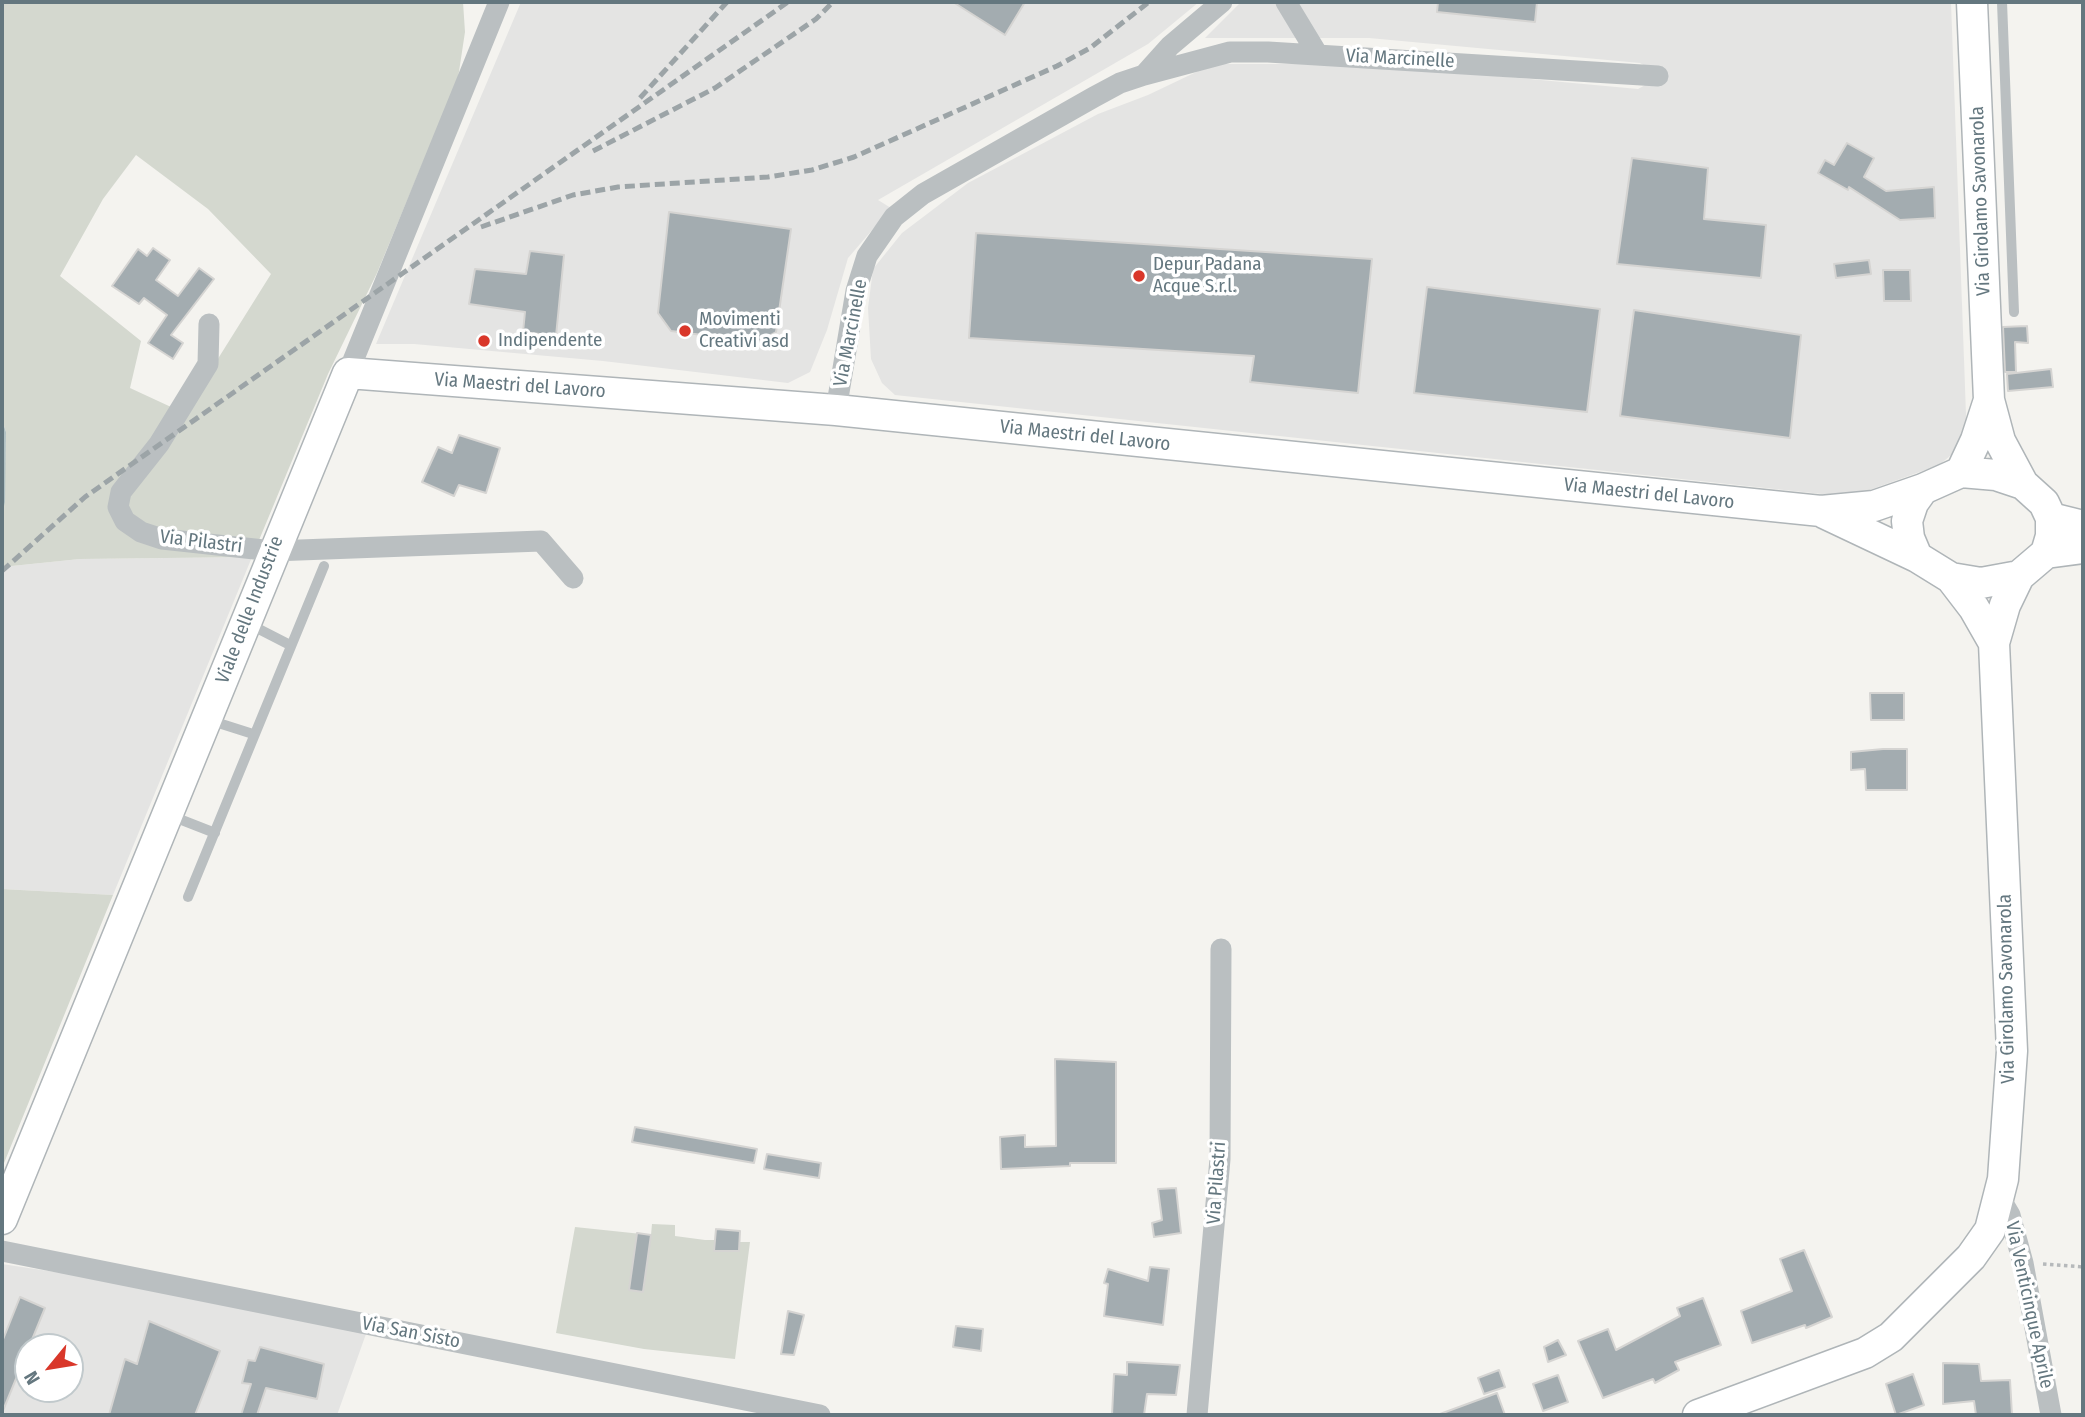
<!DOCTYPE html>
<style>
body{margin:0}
#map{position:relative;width:2085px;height:1417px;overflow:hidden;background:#f4f3ef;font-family:"Fira Sans Condensed",sans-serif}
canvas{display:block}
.frame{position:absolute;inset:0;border:4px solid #64777f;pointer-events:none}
.north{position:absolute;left:14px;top:1333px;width:70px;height:70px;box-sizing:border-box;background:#fff;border:2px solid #c1c9cc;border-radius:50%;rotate:240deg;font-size:19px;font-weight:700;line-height:28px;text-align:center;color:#64777f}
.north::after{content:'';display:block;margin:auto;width:24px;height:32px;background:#d9372a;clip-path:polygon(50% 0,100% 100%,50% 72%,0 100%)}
</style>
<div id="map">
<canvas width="2085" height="1417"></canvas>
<div class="frame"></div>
<div class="north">N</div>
</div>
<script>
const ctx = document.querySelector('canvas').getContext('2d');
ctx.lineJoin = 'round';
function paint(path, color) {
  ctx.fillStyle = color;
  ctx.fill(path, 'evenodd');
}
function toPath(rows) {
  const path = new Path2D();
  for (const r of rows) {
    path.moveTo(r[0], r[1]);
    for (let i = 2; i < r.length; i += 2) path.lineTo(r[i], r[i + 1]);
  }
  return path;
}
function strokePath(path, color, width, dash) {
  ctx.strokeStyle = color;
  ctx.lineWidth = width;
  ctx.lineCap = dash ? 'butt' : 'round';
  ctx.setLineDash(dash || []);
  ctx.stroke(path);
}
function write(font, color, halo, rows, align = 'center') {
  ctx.font = font + ' "Fira Sans Condensed",sans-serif';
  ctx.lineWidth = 7;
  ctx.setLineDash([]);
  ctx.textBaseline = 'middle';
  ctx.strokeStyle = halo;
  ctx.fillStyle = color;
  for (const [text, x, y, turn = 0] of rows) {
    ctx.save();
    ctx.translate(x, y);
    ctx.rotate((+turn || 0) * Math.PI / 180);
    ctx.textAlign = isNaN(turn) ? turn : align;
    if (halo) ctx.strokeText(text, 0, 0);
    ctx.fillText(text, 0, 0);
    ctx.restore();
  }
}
paint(toPath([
 [521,2,1199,2,1148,44,878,200,891,208,848,258,827,330,810,372,788,383,603,361,414,344,376,344],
 [1241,2,1951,2,1967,442,1939,465,1850,497,895,395,882,383,871,359,868,308,873,269,902,233,968,183,1098,114,1148,95,1213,64,1367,64,1638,89,1649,83,1648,68,1640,63,1369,38,1205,38],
 [252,557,113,895,2,889,2,567,80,559],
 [2,1264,128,1283,366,1334,337,1415,2,1415],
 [28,1347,70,1347,70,1389,28,1389]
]), '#e4e4e3');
paint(toPath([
 [2,2,463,2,465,32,458,78,377,273,328,374,252,557,80,559,2,567,6,432,2,420],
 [136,155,208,209,271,274,184,413,130,388,141,341,60,276,103,199],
 [2,889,113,895,2,1168],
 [652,1224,675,1225,675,1236,705,1240,715,1240,716,1229,740,1231,740,1242,750,1242,735,1359,644,1349,556,1333,575,1227,651,1235]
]), '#d4d8cf');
paint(toPath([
 [2,420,6,432,5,502,2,514]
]), '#b1c1c3');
const building = toPath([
 [953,2,1025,2,1005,35,953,2],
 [1438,2,1537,2,1535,22,1437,12,1438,2],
 [1847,143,1874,158,1864,177,1886,191,1934,187,1935,218,1900,220,1849,187,1848,190,1818,173,1825,160,1834,165,1847,143],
 [1632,158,1708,168,1704,219,1766,225,1761,278,1617,264,1632,158],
 [669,212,791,229,776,332,758,342,671,331,658,313,669,212],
 [976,233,1372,259,1358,393,1250,382,1254,356,969,338,976,233],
 [153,248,170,260,156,280,178,296,199,268,214,279,171,335,183,343,173,359,148,343,167,315,144,298,139,304,112,286,138,249,147,256,153,248],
 [530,251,564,255,556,336,523,332,525,312,469,304,475,269,526,274,530,251],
 [1869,260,1871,274,1836,278,1834,264,1869,260],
 [1883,270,1910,270,1911,301,1884,301,1883,270],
 [1427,287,1600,309,1587,412,1414,393,1427,287],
 [1634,310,1801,335,1790,438,1620,416,1634,310],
 [2027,326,2028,343,2015,342,2016,372,2005,372,2003,327,2027,326],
 [2051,369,2053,387,2008,391,2007,374,2051,369],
 [459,435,500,448,486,493,459,485,454,496,422,482,438,447,452,453,459,435],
 [1870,693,1904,693,1904,720,1871,720,1870,693],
 [1883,749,1907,749,1907,790,1866,790,1865,769,1851,770,1851,752,1883,749],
 [1055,1059,1116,1062,1116,1163,1070,1163,1070,1166,1001,1169,1000,1137,1025,1135,1025,1147,1056,1146,1055,1059],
 [635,1127,757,1149,754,1163,632,1142,635,1127],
 [767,1154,821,1163,819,1178,764,1169,767,1154],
 [1176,1188,1181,1233,1154,1237,1152,1223,1162,1220,1158,1189,1176,1188],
 [716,1229,740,1231,739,1251,714,1251,716,1229],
 [637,1233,651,1235,643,1292,629,1290,637,1233],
 [1804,1250,1832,1317,1806,1328,1805,1325,1752,1343,1741,1311,1792,1291,1780,1259,1804,1250],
 [1150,1267,1169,1269,1163,1325,1104,1316,1108,1284,1104,1283,1108,1269,1148,1281,1150,1267],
 [20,1297,45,1308,2,1413,2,1342,20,1297],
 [1703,1298,1721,1345,1675,1362,1679,1370,1655,1383,1653,1379,1603,1398,1578,1341,1608,1329,1616,1350,1680,1316,1677,1308,1703,1298],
 [788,1311,804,1315,794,1355,781,1354,788,1311],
 [149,1321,220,1351,195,1415,109,1415,125,1359,137,1364,149,1321],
 [956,1326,983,1329,981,1351,953,1347,956,1326],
 [1558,1340,1566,1355,1548,1362,1544,1347,1558,1340],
 [260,1347,324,1364,317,1399,266,1388,257,1415,241,1415,251,1384,242,1383,248,1360,255,1361,260,1347],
 [1127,1362,1180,1365,1176,1395,1147,1394,1144,1415,1112,1415,1114,1374,1127,1375,1127,1362],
 [1943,1363,1979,1364,1981,1381,2010,1380,2012,1415,1976,1415,1974,1401,1943,1404,1943,1363],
 [1499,1370,1505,1387,1484,1394,1478,1378,1499,1370],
 [1913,1374,1924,1405,1896,1415,1886,1384,1913,1374],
 [1558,1375,1568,1402,1543,1411,1533,1384,1558,1375],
 [1497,1393,1505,1415,1440,1415,1440,1414,1497,1393]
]);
paint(building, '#a3acb0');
strokePath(building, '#d5d4d2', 2);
const secondary = toPath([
 [1972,2,1989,400,2000,441,2023,484],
 [1961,472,1996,475,2023,484,2044,503,2051,518,2051,536,2046,553,2019,576,1981,583,1951,578,1917,557,1909,538,1907,521,1913,503,1923,489,1961,472],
 [1961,472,1976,440,1989,400],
 [1824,513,1917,557],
 [2051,518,2083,526],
 [2046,553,2083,548],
 [1951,578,1974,608,1994,643],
 [2,1219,348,373,836,410,1821,511,1874,506,1923,489],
 [1698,1415,1865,1353,1891,1337,1971,1257,1990,1230,2003,1179,2012,1051,1994,643,2005,605,2019,576]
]);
strokePath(secondary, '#afb5b8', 33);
strokePath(toPath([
 [2043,1264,2083,1267]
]), '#b6b9bb', 3.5, [3.5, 3.5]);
strokePath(toPath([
 [2002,2,2014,312],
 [249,624,290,645],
 [209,720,253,734],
 [169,815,215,833],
 [188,897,324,566]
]), '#babfc1', 10);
strokePath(toPath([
 [1286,2,1318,55],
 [1144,75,1230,52,1268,52,1658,76],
 [209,324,208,364,159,444,121,492,118,507,125,521,141,532,162,539,273,551,541,541,573,578],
 [348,373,499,2],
 [836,410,856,291,867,256,894,217,923,194,1094,97,1120,83,1144,75,1170,46,1222,2],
 [2000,1198,2010,1215,2023,1263,2051,1415],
 [2,1251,820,1415],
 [1197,1415,1220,1159,1221,949]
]), '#babfc1', 21);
strokePath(secondary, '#fff', 30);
strokePath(toPath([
 [640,98,727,2],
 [593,151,715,88,816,19,833,2],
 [481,227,573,195,618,187,768,177,812,170,854,157,1057,66,1090,48,1149,2],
 [2,571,85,497,788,2]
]), '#9ca4a7', 5, [10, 5]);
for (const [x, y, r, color] of [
 [1139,276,7,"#d9372a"],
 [685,331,7,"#d9372a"],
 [484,341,7,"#d9372a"]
]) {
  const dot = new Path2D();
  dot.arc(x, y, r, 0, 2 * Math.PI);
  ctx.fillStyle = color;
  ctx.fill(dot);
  strokePath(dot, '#fff', 2.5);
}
write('19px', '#64777f', '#fff', [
 ["Via Marcinelle",1400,59,3],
 ["Via Girolamo Savonarola",1981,201,-92],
 ["Via Marcinelle",851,333,-79],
 ["Via Maestri del Lavoro",520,386,4],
 ["Via Maestri del Lavoro",1085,436,6],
 ["Via Maestri del Lavoro",1649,494,6],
 ["Via Pilastri",201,542,7],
 ["Viale delle Industrie",250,610,-69],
 ["Via Girolamo Savonarola",2007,989,-91],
 ["Via Pilastri",1217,1183,-86],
 ["Via Venticinque Aprile",2029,1305,78],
 ["Via San Sisto",411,1333,11]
]);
write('19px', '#64777f', '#fff', [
 ["Depur Padana",1153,265],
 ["Acque S.r.l.",1153,287],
 ["Movimenti",699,320],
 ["Creativi asd",699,342],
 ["Indipendente",498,341]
], 'left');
</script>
